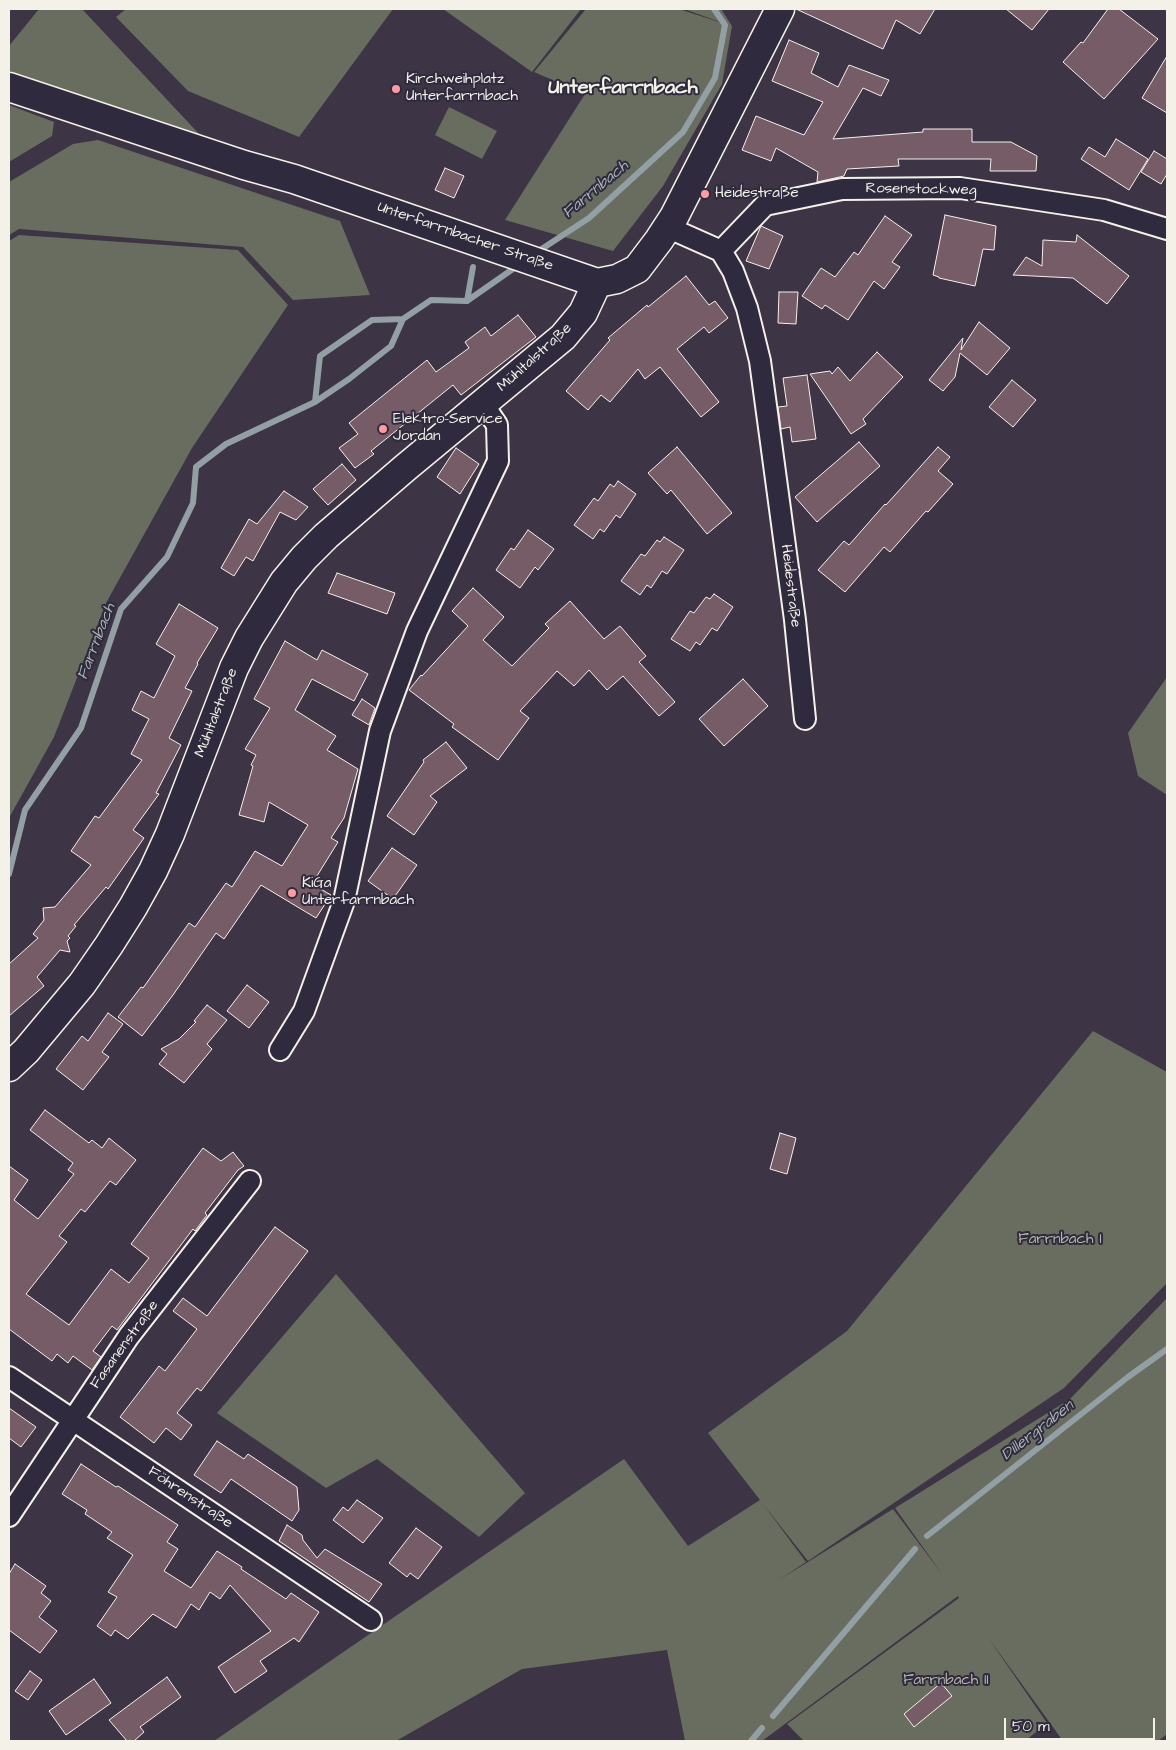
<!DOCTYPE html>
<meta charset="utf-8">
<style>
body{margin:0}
#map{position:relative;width:1176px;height:1750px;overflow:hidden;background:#3d3445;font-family:"Architects Daughter",sans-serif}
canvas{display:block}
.frame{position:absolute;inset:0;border:10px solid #f4f1e8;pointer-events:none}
.scale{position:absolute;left:1004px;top:1718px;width:151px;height:22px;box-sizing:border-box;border:2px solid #f4f1e8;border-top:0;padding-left:6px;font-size:15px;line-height:18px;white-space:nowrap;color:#f4f1e8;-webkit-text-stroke:4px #2f2a3d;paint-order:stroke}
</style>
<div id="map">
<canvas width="1176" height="1750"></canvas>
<div class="frame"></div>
<div class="scale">50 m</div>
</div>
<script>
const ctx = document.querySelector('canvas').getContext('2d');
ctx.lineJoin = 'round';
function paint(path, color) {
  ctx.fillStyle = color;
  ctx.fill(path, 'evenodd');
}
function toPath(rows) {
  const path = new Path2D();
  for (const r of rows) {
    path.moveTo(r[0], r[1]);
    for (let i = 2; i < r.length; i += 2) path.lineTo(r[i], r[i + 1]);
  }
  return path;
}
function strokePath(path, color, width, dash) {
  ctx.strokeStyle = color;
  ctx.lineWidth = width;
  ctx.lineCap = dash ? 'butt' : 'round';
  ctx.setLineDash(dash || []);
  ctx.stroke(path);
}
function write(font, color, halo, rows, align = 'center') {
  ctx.font = font + ' "Architects Daughter",sans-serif';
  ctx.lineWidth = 4;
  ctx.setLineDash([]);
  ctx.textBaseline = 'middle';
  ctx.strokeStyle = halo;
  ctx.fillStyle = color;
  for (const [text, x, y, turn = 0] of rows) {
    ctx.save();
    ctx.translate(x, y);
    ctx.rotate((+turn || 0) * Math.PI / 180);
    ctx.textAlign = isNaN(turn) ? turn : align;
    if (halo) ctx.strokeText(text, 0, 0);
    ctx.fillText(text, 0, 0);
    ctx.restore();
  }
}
paint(toPath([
 [39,9,82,9,201,136,9,76,9,46],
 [126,9,393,9,299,137,188,91,116,17],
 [443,9,581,9,532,72],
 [586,9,679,9,731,26,684,9,721,9,732,26,722,84,663,186,613,251,505,220,585,94,534,72],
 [9,105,54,122,52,136,9,162],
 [449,107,497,131,482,159,435,135],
 [98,140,340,221,370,295,293,300,243,247,19,229,9,235,9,182,73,144],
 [19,235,238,250,288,305,192,448,106,603,54,737,9,818,9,241],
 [1167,677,1167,795,1138,776,1128,733],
 [1093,1031,1167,1072,1167,1283,1064,1388,808,1561,763,1504,806,1562,779,1580,893,1509,942,1574,895,1508,1070,1399,1167,1298,1167,1734,1158,1741,1063,1741,987,1636,1047,1723,1025,1741,804,1741,787,1724,959,1598,958,1596,762,1741,685,1741,667,1650,522,1669,396,1741,214,1741,624,1459,688,1546,760,1500,708,1433,847,1331],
 [336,1274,525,1493,479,1537,377,1459,326,1488,217,1413]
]), '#686d5f');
strokePath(toPath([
 [534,254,589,218,683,132,715,78,725,25,714,9],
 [467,301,473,267],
 [315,402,320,356,372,320,403,319],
 [9,874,25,810,81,728,121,609,167,557,193,503,196,467,226,444,315,402,349,379,391,346,403,319,431,300,467,301,520,264],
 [927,1536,1128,1377,1167,1349],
 [773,1716,915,1549],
 [751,1741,762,1728]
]), '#929fa4', 6);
const building = toPath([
 [796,9,935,9,920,34,896,20,883,49,796,9],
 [1006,9,1049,9,1032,30,1006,9],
 [1108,9,1119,9,1158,39,1104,99,1063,62,1081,42,1083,43,1108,9],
 [789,40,819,53,811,73,838,87,849,65,889,80,881,96,863,88,833,139,923,132,923,129,972,129,972,142,1011,142,1037,156,1036,171,990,171,991,159,898,159,899,166,847,169,844,176,817,182,818,172,776,148,771,161,742,150,756,116,804,135,823,102,772,81,789,40],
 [1167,56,1167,113,1142,98,1167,56],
 [1116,139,1148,159,1129,190,1081,159,1089,147,1105,157,1116,139],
 [1154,151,1167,159,1167,174,1161,184,1141,172,1154,151],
 [445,168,464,176,454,198,435,190,445,168],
 [945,215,996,226,994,250,983,249,975,286,939,278,939,277,933,275,945,215],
 [885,216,912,235,892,262,900,267,884,289,874,281,848,320,825,305,822,309,802,296,821,268,835,277,854,252,858,255,885,216],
 [761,226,783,236,769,269,746,261,761,226],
 [1077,235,1129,276,1107,304,1073,278,1013,275,1026,257,1042,266,1043,240,1076,242,1077,235],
 [686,276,709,305,715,301,728,318,709,333,704,327,677,349,719,402,701,417,660,367,645,379,638,369,610,402,601,395,588,410,566,391,610,340,608,338,647,305,648,307,686,276],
 [779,292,798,292,796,324,778,323,779,292],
 [518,315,536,337,461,395,453,385,371,451,374,454,355,468,339,448,358,434,349,423,427,360,436,372,469,348,465,342,485,327,491,336,518,315],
 [979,322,1010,348,987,375,960,353,955,377,943,391,929,380,963,338,961,350,979,322],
 [877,352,903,377,863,419,866,424,851,434,810,374,830,371,832,374,838,367,850,381,877,352],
 [807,375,816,439,792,442,790,427,781,429,778,407,787,406,783,378,807,375],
 [1012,380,1036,400,1013,427,989,407,1012,380],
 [859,442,880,466,817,522,795,497,859,442],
 [677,447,732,513,707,534,671,490,667,494,648,473,677,447],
 [938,447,950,457,938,471,953,484,928,512,926,511,890,552,884,547,845,592,818,570,844,541,849,545,885,504,886,505,938,447],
 [456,448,479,464,460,494,437,477,456,448],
 [342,464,356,480,328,505,313,489,342,464],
 [618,481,636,494,620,518,616,515,604,532,600,529,593,539,574,525,594,498,598,501,610,484,614,487,618,481],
 [284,491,308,507,296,520,280,512,253,561,246,557,234,576,221,568,249,519,257,524,284,491],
 [528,530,554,549,538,570,535,567,520,588,496,570,511,548,514,550,528,530],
 [664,537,684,550,667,574,662,571,651,588,647,585,640,595,621,581,641,554,645,556,657,540,660,542,664,537],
 [337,573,395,593,387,614,328,593,337,573],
 [473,588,504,617,483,640,512,666,549,628,545,624,570,601,604,639,620,626,646,656,639,662,675,702,659,716,623,676,607,690,589,670,574,686,557,671,520,711,529,718,498,760,452,727,454,724,409,690,421,675,422,676,468,626,452,611,473,588],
 [714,594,733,607,717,631,712,628,700,645,696,642,690,651,671,639,690,611,694,613,706,597,710,599,714,594],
 [179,604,218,628,197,663,198,664,185,688,192,691,169,738,181,745,156,793,159,794,133,830,144,838,108,889,106,887,74,925,76,926,68,936,70,938,67,941,70,952,60,950,37,977,44,986,9,1016,9,964,38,938,33,934,44,920,43,908,55,907,91,865,71,851,95,816,99,818,142,760,131,754,149,719,132,710,141,691,154,698,175,656,156,644,179,604],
 [285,641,317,660,322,650,368,674,354,701,312,679,295,710,336,736,327,750,358,769,344,818,331,838,338,842,312,884,331,895,316,918,261,885,224,939,216,933,173,995,142,1036,118,1017,141,987,143,988,189,923,195,927,226,883,232,887,255,851,282,866,308,825,269,802,264,822,239,815,253,766,251,765,256,755,245,749,270,708,254,699,285,641],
 [743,679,768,706,724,746,699,719,743,679],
 [362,699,375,708,369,725,352,715,362,699],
 [446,742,467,768,430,796,437,802,414,835,387,816,424,762,423,760,446,742],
 [392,848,417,865,393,899,368,881,392,848],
 [247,985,269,1002,249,1028,227,1011,247,985],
 [207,1005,227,1020,207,1044,212,1049,184,1083,159,1064,167,1054,161,1049,179,1039,196,1022,194,1021,207,1005],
 [108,1013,123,1024,102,1052,109,1057,83,1090,56,1069,82,1036,88,1041,108,1013],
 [45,1110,89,1143,92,1140,102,1148,109,1138,136,1160,116,1185,110,1181,85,1212,81,1209,59,1236,67,1242,26,1294,69,1325,111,1269,129,1283,149,1258,131,1244,203,1148,221,1161,233,1152,244,1166,238,1170,205,1213,207,1215,195,1231,193,1229,117,1330,112,1326,93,1351,101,1357,92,1370,73,1356,68,1363,57,1354,52,1361,9,1329,9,1166,28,1180,14,1200,38,1219,74,1174,68,1170,73,1163,30,1130,45,1110],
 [780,1133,796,1138,787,1174,770,1169,780,1133],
 [275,1227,308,1251,201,1391,197,1388,177,1413,192,1425,181,1440,166,1428,154,1443,120,1417,159,1366,165,1371,197,1329,173,1311,183,1298,207,1316,275,1227],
 [9,1408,36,1427,21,1447,9,1438,9,1408],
 [217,1441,244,1459,248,1454,297,1487,299,1510,292,1521,231,1479,221,1493,194,1475,217,1441],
 [81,1464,116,1487,118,1486,178,1525,167,1542,178,1549,164,1571,191,1588,217,1551,242,1567,241,1569,286,1599,291,1593,319,1612,299,1642,294,1638,260,1661,267,1671,235,1693,218,1667,271,1631,230,1585,220,1599,210,1592,199,1610,191,1604,176,1628,153,1614,128,1639,115,1630,111,1636,97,1626,117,1597,108,1592,133,1555,107,1538,112,1532,85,1514,87,1510,62,1494,81,1464],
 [357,1500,383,1518,363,1543,333,1520,343,1507,348,1511,357,1500],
 [287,1525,302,1535,303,1540,317,1558,325,1549,382,1584,369,1602,279,1541,287,1525],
 [416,1528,442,1547,418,1579,410,1573,407,1577,389,1563,416,1528],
 [15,1564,46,1586,41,1593,51,1601,39,1617,57,1631,40,1653,9,1630,9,1574,15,1564],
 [30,1671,42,1680,28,1700,15,1691,30,1671],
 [167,1677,181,1697,140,1727,144,1732,134,1741,127,1741,109,1720,167,1677],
 [94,1679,111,1703,66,1735,49,1711,94,1679],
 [941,1683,952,1696,914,1727,904,1714,941,1683]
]);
paint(building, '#755c67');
strokePath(building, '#f4f1e8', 1);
const street = toPath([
 [667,227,721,251,733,271,747,308,760,361,795,620,805,719],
 [721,251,765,205,842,189,960,188,1104,210,1167,229],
 [280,1050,304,1011,344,901,380,731,417,631,498,461,497,425,483,404],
 [9,1377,371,1620],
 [9,1516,129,1336,250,1181]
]);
const secondary = toPath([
 [9,87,244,165,294,179,597,283,617,279,637,269,659,240,674,217,780,9],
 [9,1067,26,1051,82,984,109,945,133,907,153,871,170,834,234,668,249,638,284,582,304,558,326,536,405,468,563,337,583,313,597,283]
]);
strokePath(street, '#f4f1e8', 24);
strokePath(secondary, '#f4f1e8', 31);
strokePath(street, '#2f2a3d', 20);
strokePath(secondary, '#2f2a3d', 28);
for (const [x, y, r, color] of [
 [396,89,5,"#ff9aa2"],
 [705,194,5,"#ff9aa2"],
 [383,429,5,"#ff9aa2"],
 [292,893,5,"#ff9aa2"]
]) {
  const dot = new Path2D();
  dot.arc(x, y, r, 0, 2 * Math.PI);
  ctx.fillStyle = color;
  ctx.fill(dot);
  strokePath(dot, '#2f2a3d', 2);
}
write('15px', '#f4f1e8', '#2f2a3d', [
 ["Kirchweihplatz",406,80],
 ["Unterfarrnbach",406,97],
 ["Heidestraße",715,194],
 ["Elektro-Service",393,420],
 ["Jordan",393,437],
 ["KiGa",302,884],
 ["Unterfarrnbach",302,901]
], 'left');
write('15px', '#f4f1e8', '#2f2a3d', [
 ["Rosenstockweg",921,190,1],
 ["Unterfarrnbacher Straße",465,237,19],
 ["Mühltalstraße",535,358,-42],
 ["Heidestraße",790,586,83],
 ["Mühltalstraße",217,713,-69],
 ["Fasanenstraße",125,1345,-54],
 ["Föhrenstraße",190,1498,34]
]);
write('15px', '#b5b6aa', '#2f2a3d', [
 ["Farrnbach I",1060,1240],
 ["Farrnbach II",946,1681]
]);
write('italic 16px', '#aab4b5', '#2f2a3d', [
 ["Farrnbach",596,190,-40],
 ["Farrnbach",97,642,-69],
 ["Dillergraben",1038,1431,-38]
]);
write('bold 20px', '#f4f1e8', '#2f2a3d', [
 ["Unterfarrnbach",623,89]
]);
</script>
